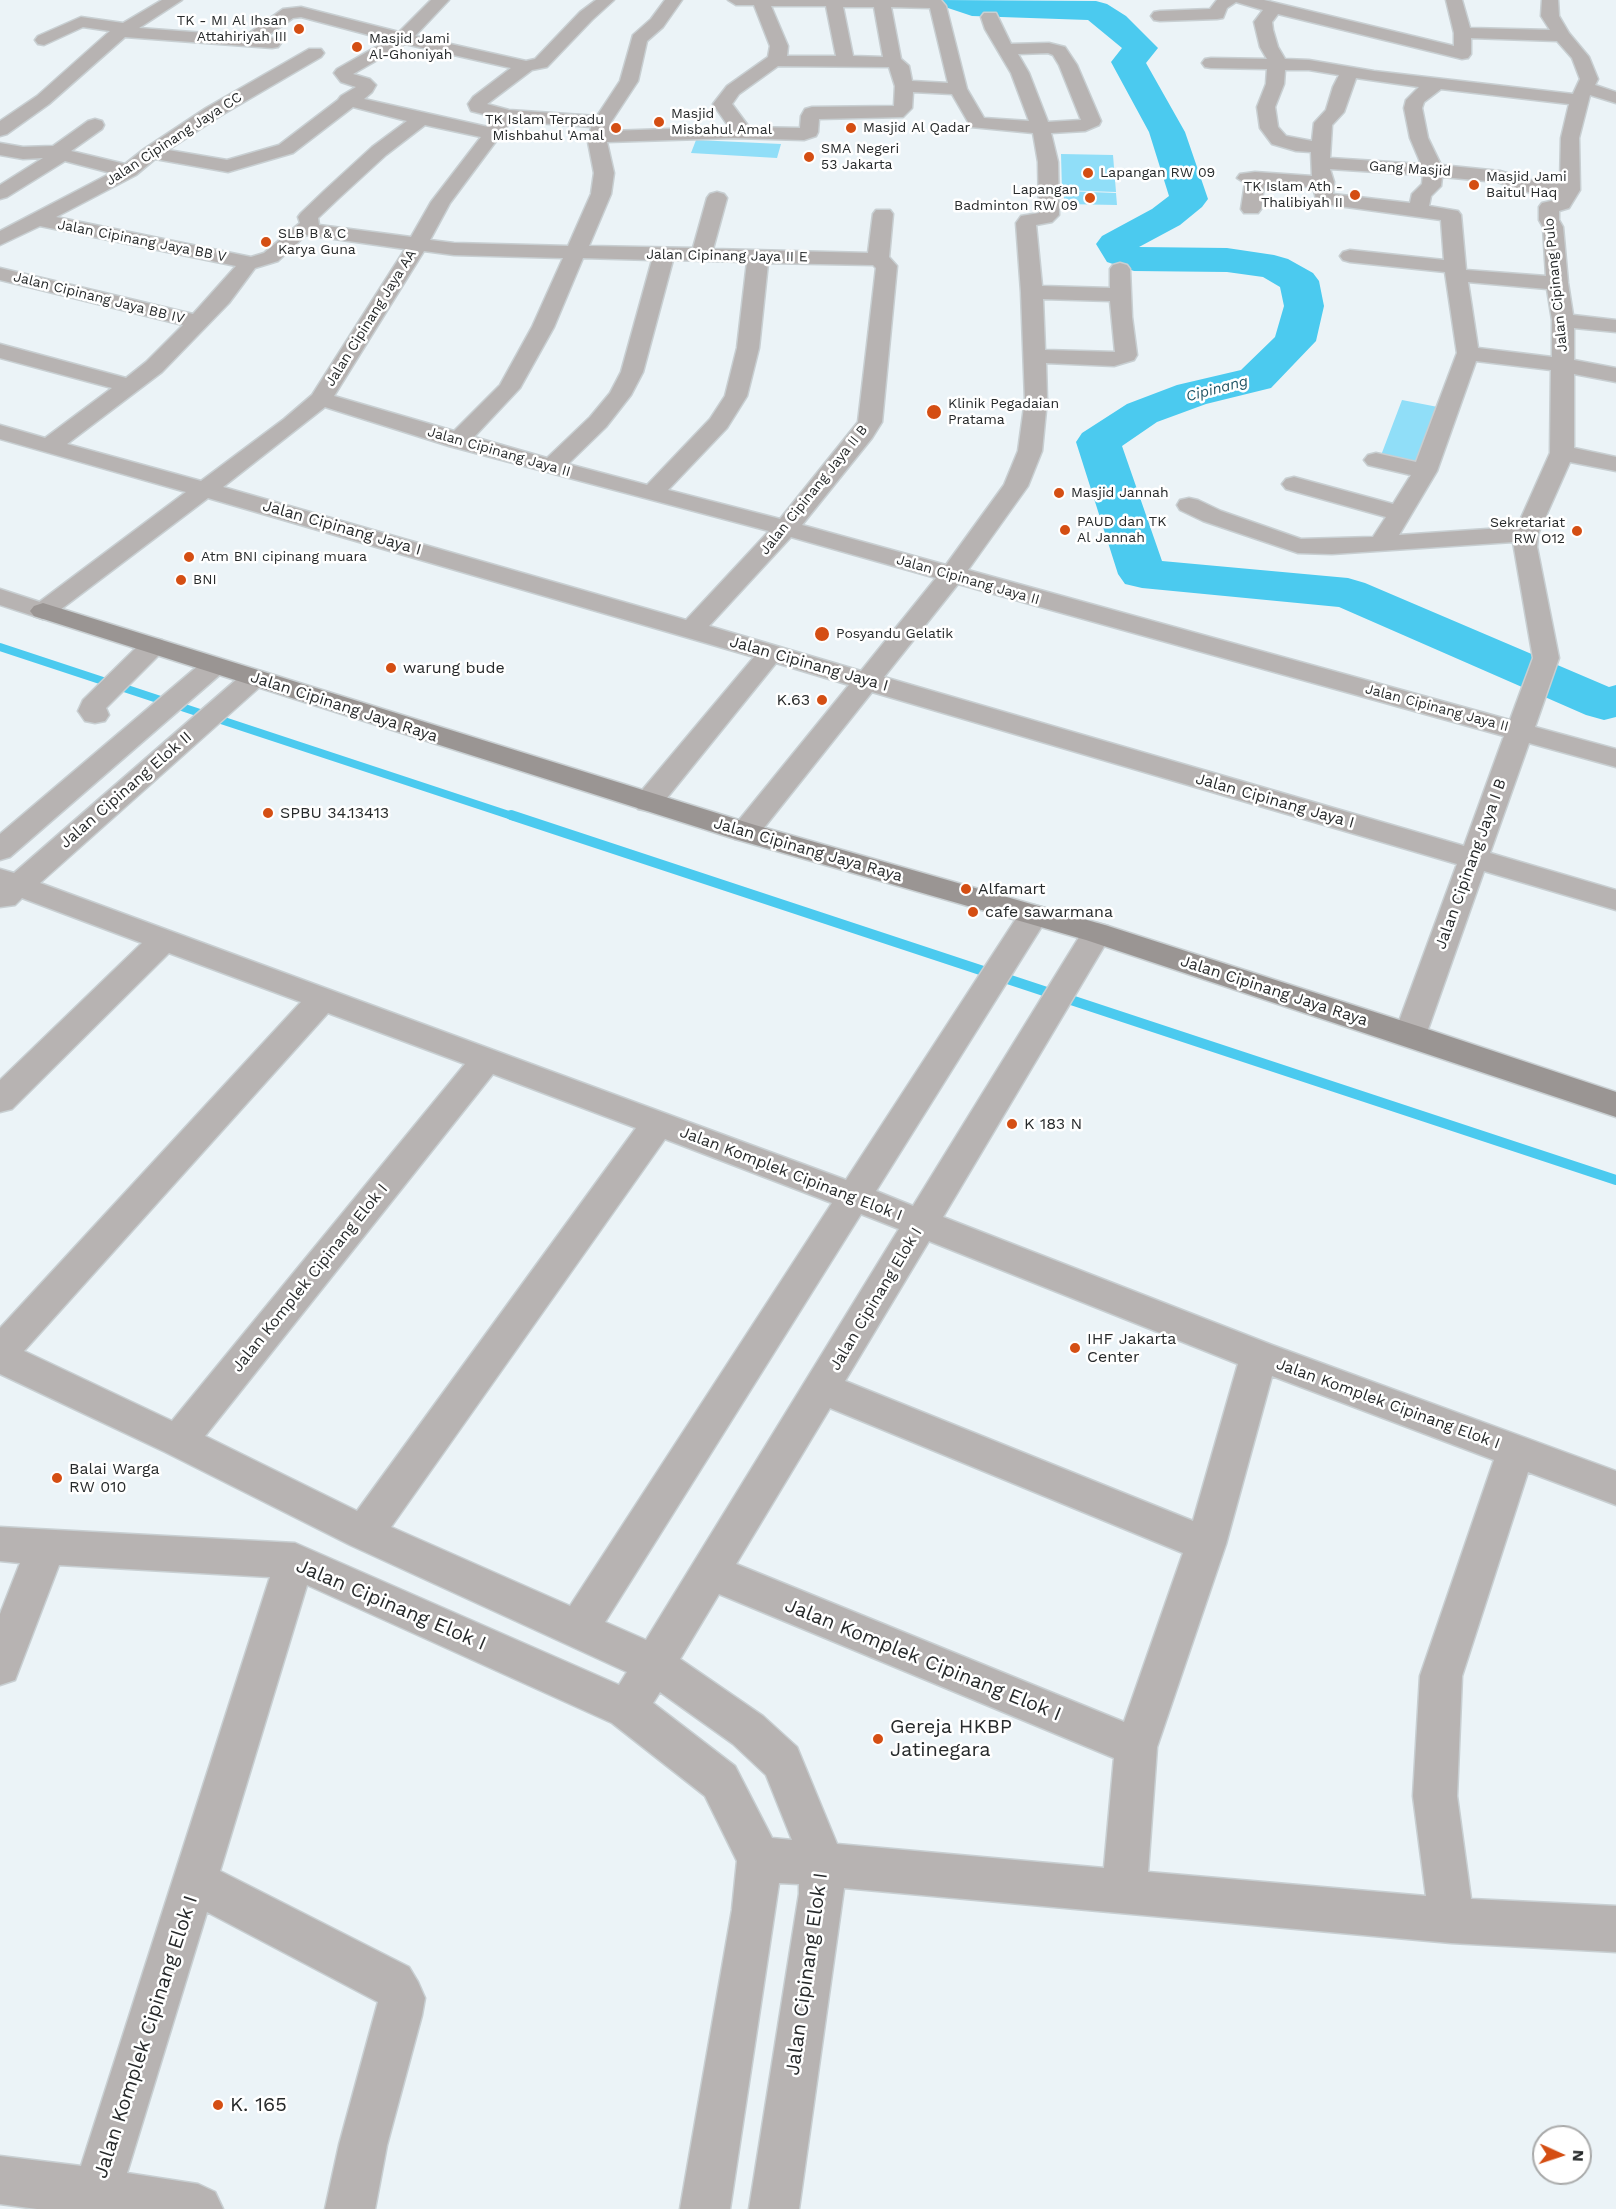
<!DOCTYPE html>
<style>
body{margin:0}
#map{position:relative;width:1616px;height:2209px;overflow:hidden;background:#ebf3f7;font-family:"Work Sans",sans-serif}
canvas{display:block}
.north{position:absolute;left:1532px;top:2125px;width:60px;height:60px;box-sizing:border-box;background:#fff;border:2px solid #a9aaaa;border-radius:50%;rotate:93deg;font-size:16px;font-weight:700;line-height:24px;text-align:center;color:#272a2b}
.north::after{content:'';display:block;margin:auto;width:21px;height:27px;background:#d44e13;clip-path:polygon(50% 0,100% 100%,50% 72%,0 100%)}
</style>
<div id="map">
<canvas width="1616" height="2209"></canvas>
<div class="north">N</div>
</div>
<script>
const ctx = document.querySelector('canvas').getContext('2d');
ctx.lineJoin = 'round';
function paint(path, color) {
  ctx.fillStyle = color;
  ctx.fill(path, 'evenodd');
}
function toPath(rows) {
  const path = new Path2D();
  for (const r of rows) {
    path.moveTo(r[0], r[1]);
    for (let i = 2; i < r.length; i += 2) path.lineTo(r[i], r[i + 1]);
  }
  return path;
}
function strokePath(path, color, width, dash) {
  ctx.strokeStyle = color;
  ctx.lineWidth = width;
  ctx.lineCap = dash ? 'butt' : 'round';
  ctx.setLineDash(dash || []);
  ctx.stroke(path);
}
function write(font, color, halo, rows, align = 'center') {
  ctx.font = font + ' "Work Sans",sans-serif';
  ctx.lineWidth = 5;
  ctx.setLineDash([]);
  ctx.textBaseline = 'middle';
  ctx.strokeStyle = halo;
  ctx.fillStyle = color;
  for (const [text, x, y, turn = 0] of rows) {
    ctx.save();
    ctx.translate(x, y);
    ctx.rotate((+turn || 0) * Math.PI / 180);
    ctx.textAlign = isNaN(turn) ? turn : align;
    if (halo) ctx.strokeText(text, 0, 0);
    ctx.fillText(text, 0, 0);
    ctx.restore();
  }
}
paint(toPath([
 [696,140,781,144,777,158,691,153],
 [1061,154,1113,155,1116,192,1062,190],
 [1064,191,1116,193,1117,205,1064,204],
 [1402,400,1443,408,1421,466,1380,458]
]), '#90def8');
strokePath(toPath([
 [0,647,515,817]
]), '#4bcaef', 8);
strokePath(toPath([
 [511,815,1616,1180]
]), '#4bcaef', 10);
paint(toPath([
 [940,0,1096,1,1107,4,1126,16,1158,48,1146,63,1185,132,1208,199,1202,207,1180,225,1139,247,1227,248,1274,255,1288,259,1313,273,1319,281,1324,306,1316,341,1271,388,1206,404,1157,422,1122,446,1162,561,1348,578,1365,583,1609,687,1616,685,1616,717,1604,720,1586,715,1339,607,1142,588,1125,584,1118,574,1076,442,1082,433,1127,404,1177,385,1241,370,1275,337,1284,306,1280,287,1263,277,1227,272,1134,271,1107,262,1096,244,1102,236,1152,209,1169,196,1149,132,1111,62,1122,48,1088,20,972,16,945,7,940,0]
]), '#4bcaef');
const minor = toPath([
 [162,0,182,0,139,28,245,36,283,9,301,7,399,32,431,0,449,0,415,36,526,61,535,59,580,12,596,0,614,0,592,20,547,67,532,70,487,104,509,110,597,116,620,81,633,35,651,19,665,0,682,0,663,27,647,41,638,81,611,122,609,131,729,127,713,104,727,86,768,57,770,46,754,5,736,5,728,0,941,0,946,6,967,89,984,118,1029,121,1011,73,985,29,981,17,984,13,996,13,1011,44,1049,43,1065,47,1077,65,1101,121,1099,125,1085,131,1051,133,1058,162,1059,215,1052,222,1036,225,1042,286,1110,288,1110,269,1113,265,1120,263,1127,265,1130,269,1132,317,1137,355,1134,360,1114,366,1046,363,1047,400,1042,451,1028,486,968,570,1510,720,1533,658,1513,542,1332,554,1298,553,1203,521,1180,510,1177,505,1180,500,1189,498,1198,500,1221,511,1301,539,1373,537,1386,517,1286,489,1282,484,1286,479,1294,477,1393,504,1411,475,1368,465,1364,460,1368,455,1376,453,1416,462,1457,353,1445,272,1350,262,1343,260,1340,256,1343,252,1350,250,1444,260,1441,220,1317,203,1313,187,1264,185,1261,209,1258,213,1244,213,1241,209,1245,183,1237,178,1240,174,1255,172,1312,176,1311,152,1296,151,1272,144,1260,128,1257,107,1266,84,1267,69,1211,68,1205,67,1202,63,1205,59,1211,58,1267,59,1260,47,1254,22,1263,10,1236,2,1227,8,1223,18,1217,19,1160,21,1154,20,1151,16,1154,12,1160,11,1210,9,1217,0,1264,0,1454,46,1454,33,1446,0,1462,0,1470,28,1550,30,1541,16,1542,0,1558,0,1559,16,1569,33,1589,57,1598,79,1595,85,1616,92,1616,103,1590,95,1579,138,1580,190,1569,208,1559,211,1559,220,1563,227,1568,283,1573,315,1616,320,1616,332,1574,328,1574,360,1616,368,1616,382,1574,374,1574,448,1616,457,1616,471,1570,462,1538,534,1537,547,1559,658,1535,727,1616,749,1616,767,1529,743,1490,853,1616,890,1616,910,1484,871,1426,1035,1421,1043,1410,1047,1399,1043,1394,1035,1457,864,872,692,755,839,745,841,735,839,730,832,735,825,849,685,776,663,658,809,648,811,638,809,634,802,638,795,754,657,208,498,52,616,43,619,34,616,30,611,34,606,186,492,0,439,0,425,45,438,112,388,0,358,0,344,126,378,146,362,183,325,0,280,0,268,193,314,236,266,40,226,0,245,0,231,111,173,65,161,7,197,0,199,0,185,43,158,23,159,0,155,0,143,23,147,53,146,88,121,95,119,102,121,104,125,102,129,71,151,125,164,144,149,206,108,309,49,321,49,324,53,321,57,220,116,168,150,227,160,279,145,338,100,341,96,356,87,341,82,334,73,337,69,388,40,301,17,293,18,266,37,278,39,281,43,278,47,272,48,125,37,49,104,7,134,0,136,0,121,37,96,110,31,83,27,44,45,38,44,35,40,38,36,81,17,123,23,162,0],
 [771,6,826,6,836,56,787,56,788,46,771,6],
 [843,7,874,7,883,57,853,56,843,7],
 [891,7,930,8,948,83,912,81,909,66,901,59,891,7],
 [1278,14,1462,59,1468,58,1471,54,1471,38,1557,41,1572,58,1580,79,1573,94,1374,71,1309,60,1285,59,1278,47,1273,30,1272,22,1278,14],
 [405,44,511,68,473,97,468,104,471,111,495,117,488,127,364,99,372,92,376,85,370,79,353,74,405,44],
 [1048,53,1053,55,1059,65,1081,120,1048,122,1029,73,1018,54,1048,53],
 [778,66,889,67,895,86,894,106,812,107,805,109,801,116,800,128,749,127,732,104,739,94,778,66],
 [1285,70,1309,70,1339,75,1333,87,1326,110,1314,123,1312,141,1286,136,1278,127,1275,107,1284,84,1285,70],
 [1356,78,1419,87,1406,100,1404,108,1410,138,1421,164,1330,158,1332,125,1344,112,1356,78],
 [1441,89,1569,104,1561,138,1560,183,1530,180,1500,171,1441,165,1428,138,1422,108,1424,102,1441,89],
 [913,92,952,94,971,127,1033,133,1038,162,1039,213,1021,216,1016,223,1021,292,1025,400,1018,451,1004,485,946,565,802,525,872,438,882,422,897,266,889,257,893,214,890,210,876,210,873,214,868,253,713,249,727,198,724,194,717,192,710,194,707,198,693,248,589,246,611,194,614,173,607,142,734,138,804,140,816,136,818,132,819,119,903,117,912,108,913,92],
 [353,107,407,121,372,147,324,191,301,213,298,217,300,223,264,253,251,257,56,217,136,175,155,159,228,172,293,153,353,107],
 [511,121,591,127,588,142,594,173,591,194,568,246,454,243,430,240,450,203,511,121],
 [425,125,481,137,431,202,411,237,319,225,318,218,338,199,386,155,425,125],
 [1330,169,1423,175,1422,184,1412,194,1410,203,1333,194,1334,182,1330,169],
 [1442,177,1497,182,1528,192,1557,195,1555,200,1542,203,1539,207,1539,220,1543,227,1546,276,1466,270,1461,215,1458,211,1429,206,1431,196,1441,186,1442,177],
 [306,235,405,249,312,395,284,419,201,481,67,444,162,372,229,303,255,268,278,261,306,235],
 [424,251,454,255,563,258,532,327,500,385,454,431,334,396,424,251],
 [583,258,652,260,621,372,610,393,590,417,547,458,474,437,520,388,554,327,583,258],
 [673,260,747,262,737,348,725,396,710,419,647,485,568,464,606,427,631,395,643,372,673,260],
 [768,263,873,265,876,268,858,422,780,519,668,490,727,428,747,396,759,348,768,263],
 [1468,282,1547,289,1552,320,1552,357,1478,348,1468,282],
 [1043,299,1110,301,1115,352,1045,350,1043,299],
 [1476,361,1551,370,1550,453,1517,527,1399,535,1437,471,1476,361],
 [325,407,449,446,769,531,686,620,223,487,325,407],
 [791,537,936,578,861,671,709,626,791,537],
 [958,584,1504,736,1464,846,884,677,958,584],
 [153,638,162,640,166,646,162,652,106,708,109,715,105,721,95,723,85,721,78,711,83,700,144,640,153,638],
 [214,658,223,660,227,666,223,672,10,857,0,860,0,834,205,660,214,658],
 [253,671,262,673,266,679,262,685,40,883,846,1180,1023,908,1034,905,1045,908,1049,915,876,1191,913,1206,1086,926,1097,923,1108,926,1112,933,943,1217,1272,1345,1616,1471,1616,1505,1528,1472,1462,1676,1457,1796,1471,1899,1616,1906,1616,1952,1451,1943,844,1888,799,2209,749,2209,799,1894,799,1884,779,1883,730,2209,680,2209,732,1910,737,1861,705,1796,612,1723,307,1585,220,1871,409,1967,418,1982,425,1998,422,2015,387,2145,375,2209,325,2209,339,2145,378,2002,207,1912,127,2173,198,2184,215,2192,223,2209,37,2209,0,2204,0,2156,81,2166,270,1577,59,1565,15,1680,0,1685,0,1614,20,1563,0,1561,0,1527,295,1543,619,1685,627,1672,350,1545,165,1452,0,1374,0,1328,301,1002,169,953,12,1109,0,1112,0,1080,142,943,22,898,15,905,0,907,0,869,14,873,244,673,253,671],
 [328,1013,465,1064,172,1421,24,1351,328,1013],
 [493,1074,636,1128,357,1511,205,1436,493,1074],
 [665,1139,832,1203,570,1606,391,1527,665,1139],
 [861,1214,899,1229,646,1640,605,1622,861,1214],
 [929,1241,1238,1364,1193,1521,845,1381,929,1241],
 [1272,1376,1494,1460,1420,1676,1413,1796,1426,1896,1148,1872,1157,1747,1226,1544,1272,1376],
 [830,1408,1183,1553,1124,1722,736,1564,830,1408],
 [719,1594,1114,1758,1104,1868,837,1844,797,1747,763,1716,680,1659,719,1594],
 [660,1692,733,1744,766,1775,792,1840,772,1838,735,1766,653,1703,660,1692]
]);
const tertiary = toPath([
 [0,589,52,606,56,611,52,616,43,619,0,605,0,589]
]);
const secondary = toPath([
 [43,603,755,825,1108,926,1421,1027,1616,1092,1616,1117,1086,940,735,839,34,616,30,611,34,606,43,603]
]);
strokePath(minor, '#c8cfd2', 3);
strokePath(tertiary, '#c8cfd2', 3);
strokePath(secondary, '#c8cfd2', 3);
paint(minor, '#b7b3b2');
paint(tertiary, '#b7b3b2');
paint(secondary, '#9a9593');
for (const [x, y, r, color] of [
 [299,29,6,"#d44e13"],
 [357,47,6,"#d44e13"],
 [659,122,6,"#d44e13"],
 [616,128,6,"#d44e13"],
 [851,128,6,"#d44e13"],
 [809,157,6,"#d44e13"],
 [1088,173,6,"#d44e13"],
 [1474,185,6,"#d44e13"],
 [1355,195,6,"#d44e13"],
 [1090,198,6,"#d44e13"],
 [266,242,6,"#d44e13"],
 [934,412,8,"#d44e13"],
 [1059,493,6,"#d44e13"],
 [1065,530,6,"#d44e13"],
 [1577,531,6,"#d44e13"],
 [189,557,6,"#d44e13"],
 [181,580,6,"#d44e13"],
 [822,634,8,"#d44e13"],
 [391,668,6,"#d44e13"],
 [822,700,6,"#d44e13"],
 [268,813,6,"#d44e13"],
 [966,889,6,"#d44e13"],
 [973,912,6,"#d44e13"],
 [1012,1124,6,"#d44e13"],
 [1075,1348,6,"#d44e13"],
 [57,1478,6,"#d44e13"],
 [878,1739,6,"#d44e13"],
 [218,2105,6,"#d44e13"]
]) {
  const dot = new Path2D();
  dot.arc(x, y, r, 0, 2 * Math.PI);
  ctx.fillStyle = color;
  ctx.fill(dot);
  strokePath(dot, '#fff', 2);
}
write('14px', '#272a2b', '#fff', [
 ["TK - MI Al Ihsan",287,21,"right"],
 ["Attahiriyah III",287,37,"right"],
 ["Masjid Jami",369,39],
 ["Al-Ghoniyah",369,55],
 ["Masjid",671,114],
 ["Misbahul Amal",671,130],
 ["TK Islam Terpadu",604,120,"right"],
 ["Mishbahul 'Amal",604,136,"right"],
 ["Masjid Al Qadar",863,128],
 ["SMA Negeri",821,149],
 ["53 Jakarta",821,165],
 ["Lapangan RW 09",1100,173],
 ["Masjid Jami",1486,177],
 ["Baitul Haq",1486,193],
 ["TK Islam Ath -",1343,187,"right"],
 ["Thalibiyah II",1343,203,"right"],
 ["Lapangan",1078,190,"right"],
 ["Badminton RW 09",1078,206,"right"],
 ["SLB B & C",278,234],
 ["Karya Guna",278,250],
 ["Klinik Pegadaian",948,404],
 ["Pratama",948,420],
 ["Masjid Jannah",1071,493],
 ["PAUD dan TK",1077,522],
 ["Al Jannah",1077,538],
 ["Sekretariat",1565,523,"right"],
 ["RW O12",1565,539,"right"],
 ["Atm BNI cipinang muara",201,557],
 ["BNI",193,580],
 ["Posyandu Gelatik",836,634]
], 'left');
write('14px', '#272a2b', '#fff', [
 ["Jalan Cipinang Jaya CC",174,139,-33],
 ["Gang Masjid",1410,169,4],
 ["Jalan Cipinang Jaya BB V",142,241,11],
 ["Jalan Cipinang Jaya II E",727,256,1],
 ["Jalan Cipinang Pulo",1556,285,-96],
 ["Jalan Cipinang Jaya BB IV",99,298,14],
 ["Jalan Cipinang Jaya AA",371,318,-58],
 ["Jalan Cipinang Jaya II",499,452,16],
 ["Jalan Cipinang Jaya II B",814,490,-51],
 ["Jalan Cipinang Jaya II",968,580,16],
 ["Jalan Cipinang Jaya II",1437,708,15]
]);
write('italic 15px', '#235767', '#fff', [
 ["Cipinang",1217,389,-15]
]);
write('16px', '#272a2b', '#fff', [
 ["Jalan Cipinang Jaya I",342,528,16],
 ["Jalan Cipinang Jaya I",809,664,16],
 ["Jalan Cipinang Jaya Raya",344,707,18],
 ["Jalan Cipinang Elok II",126,790,-41],
 ["Jalan Cipinang Jaya I",1275,801,16],
 ["Jalan Cipinang Jaya Raya",808,850,16],
 ["Jalan Cipinang Jaya I B",1471,864,-70],
 ["Jalan Cipinang Jaya Raya",1274,991,18],
 ["Jalan Komplek Cipinang Elok I",791,1174,21],
 ["Jalan Komplek Cipinang Elok I",310,1278,-51],
 ["Jalan Cipinang Elok I",876,1299,-59],
 ["Jalan Komplek Cipinang Elok I",1388,1404,20]
]);
write('16px', '#272a2b', '#fff', [
 ["warung bude",403,668],
 ["K.63",810,700,"right"],
 ["SPBU 34.13413",280,813],
 ["Alfamart",978,889],
 ["cafe sawarmana",985,912],
 ["K 183 N",1024,1124],
 ["IHF Jakarta",1087,1339],
 ["Center",1087,1357],
 ["Balai Warga",69,1469],
 ["RW 010",69,1487]
], 'left');
write('20px', '#272a2b', '#fff', [
 ["Jalan Cipinang Elok I",391,1605,23],
 ["Jalan Komplek Cipinang Elok I",923,1660,22],
 ["Jalan Cipinang Elok I",807,1974,-82],
 ["Jalan Komplek Cipinang Elok I",146,2037,-72]
]);
write('20px', '#272a2b', '#fff', [
 ["Gereja HKBP",890,1727],
 ["Jatinegara",890,1750],
 ["K. 165",230,2105]
], 'left');
</script>
